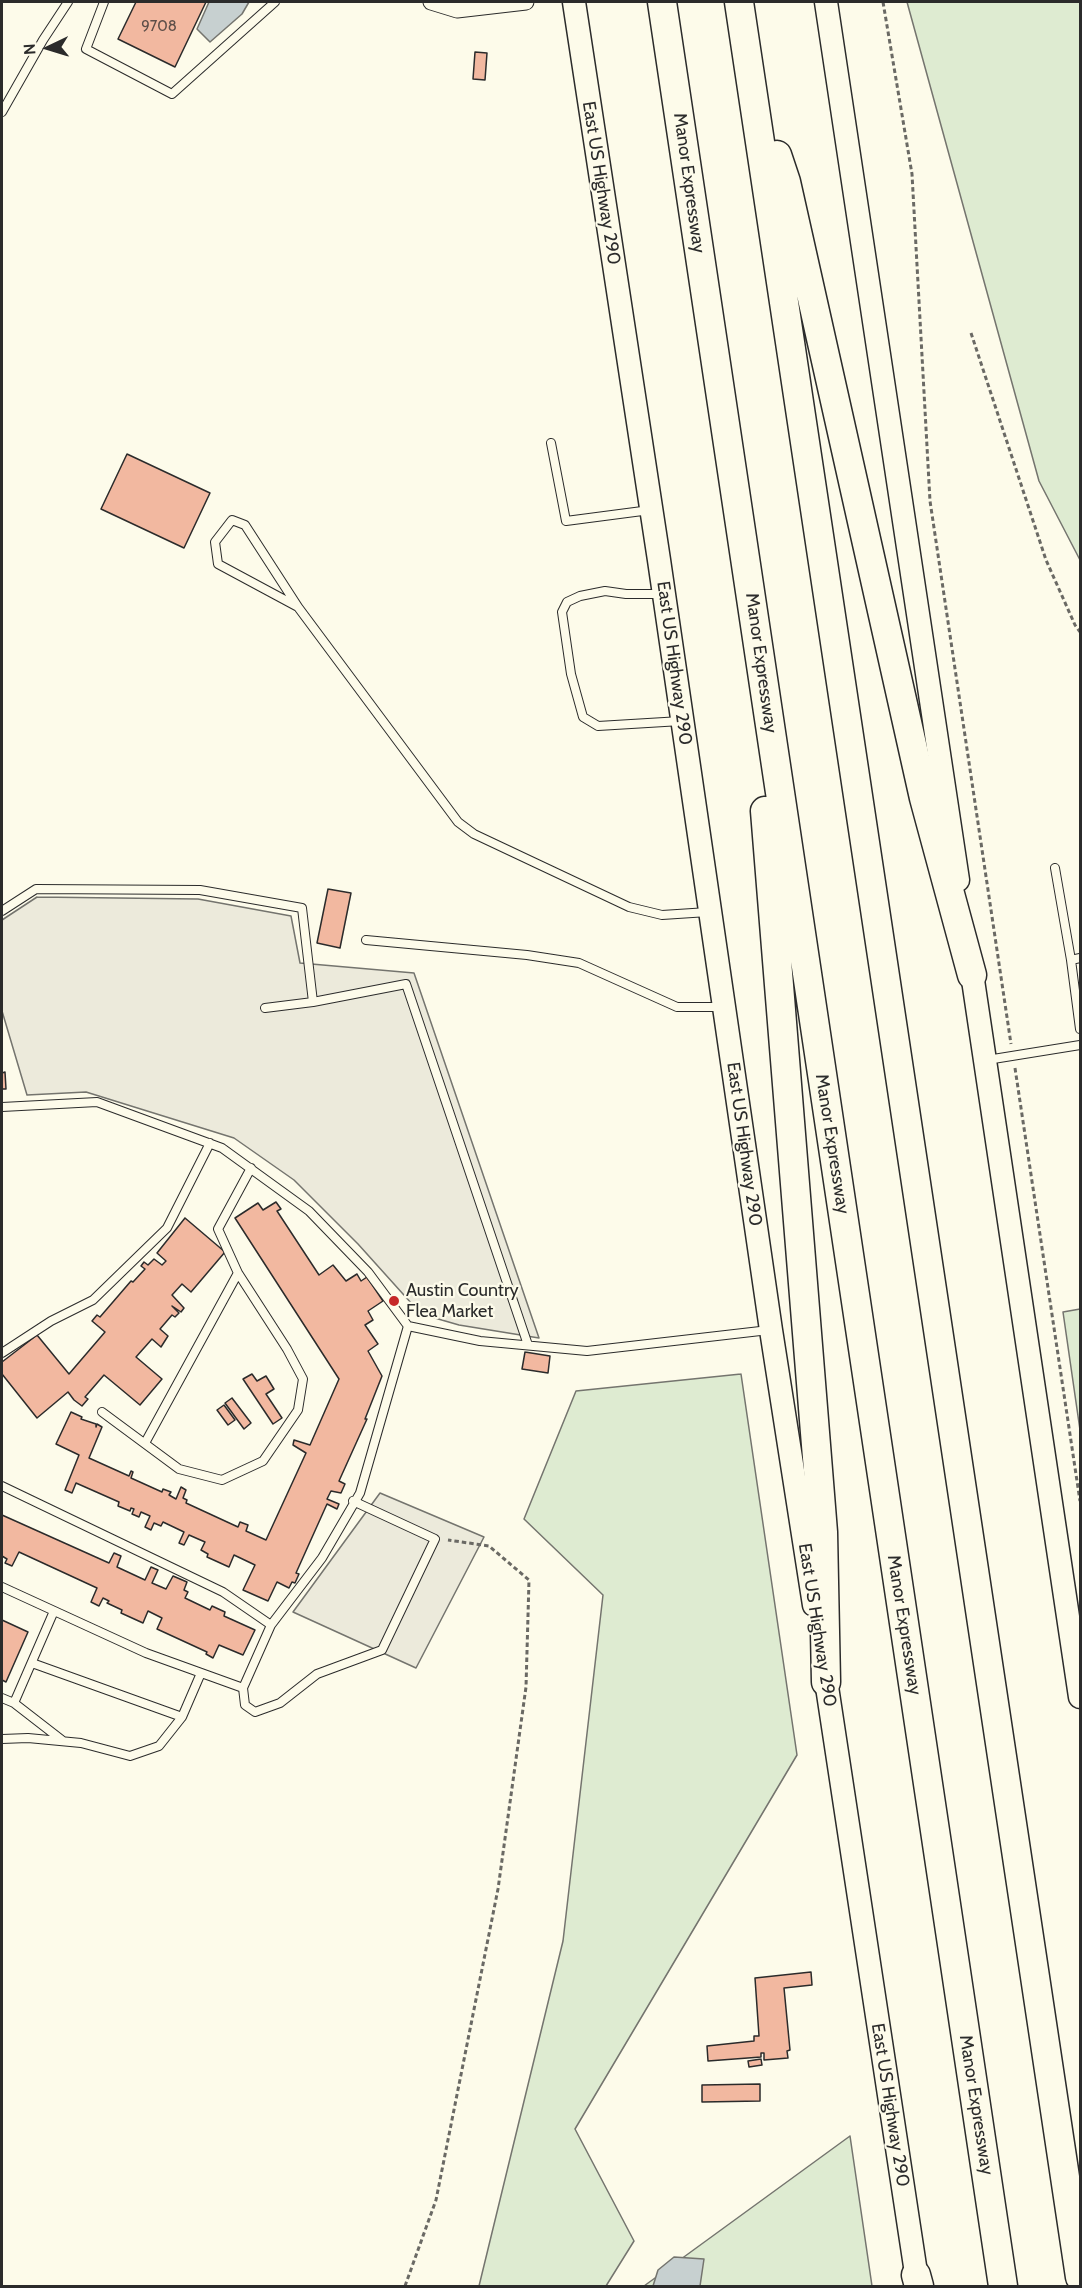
<!DOCTYPE html>
<style>
body{margin:0}
#map{position:relative;width:1082px;height:2288px;overflow:hidden;background:#fdfbea;font-family:Cabin,sans-serif}
canvas{display:block}
.frame{position:absolute;inset:0;border:3px solid #2b2b2b;pointer-events:none}
.north{position:absolute;left:18px;top:18px;width:60px;height:60px;-webkit-text-stroke:4px #fdfbea;paint-order:stroke;rotate:266deg;font-size:16px;font-weight:700;line-height:24px;text-align:center;color:#2b2b2b}
.north::after{content:'';display:block;margin:auto;width:21px;height:27px;background:#2b2b2b;clip-path:polygon(50% 0,100% 100%,50% 72%,0 100%)}
</style>
<div id="map">
<canvas width="1082" height="2288"></canvas>
<div class="frame"></div>
<div class="north">N</div>
</div>
<script>
const ctx = document.querySelector('canvas').getContext('2d');
ctx.lineJoin = 'round';
function paint(path, color) {
  ctx.fillStyle = color;
  ctx.fill(path, 'evenodd');
}
function toPath(rows) {
  const path = new Path2D();
  for (const r of rows) {
    path.moveTo(r[0], r[1]);
    for (let i = 2; i < r.length; i += 2) path.lineTo(r[i], r[i + 1]);
  }
  return path;
}
function strokePath(path, color, width, dash) {
  ctx.strokeStyle = color;
  ctx.lineWidth = width;
  ctx.lineCap = dash ? 'butt' : 'round';
  ctx.setLineDash(dash || []);
  ctx.stroke(path);
}
function write(font, color, halo, rows, align = 'center') {
  ctx.font = font + ' Cabin,sans-serif';
  ctx.lineWidth = 4.5;
  ctx.setLineDash([]);
  ctx.textBaseline = 'middle';
  ctx.strokeStyle = halo;
  ctx.fillStyle = color;
  for (const [text, x, y, turn = 0] of rows) {
    ctx.save();
    ctx.translate(x, y);
    ctx.rotate((+turn || 0) * Math.PI / 180);
    ctx.textAlign = isNaN(turn) ? turn : align;
    if (halo) ctx.strokeText(text, 0, 0);
    ctx.fillText(text, 0, 0);
    ctx.restore();
  }
}
const green = toPath([
 [907,2,1080,2,1080,560,1039,481,907,2],
 [1080,1309,1080,1430,1063,1312,1080,1309],
 [741,1374,797,1755,575,2129,634,2241,606,2286,479,2286,563,1941,603,1595,524,1519,576,1391,741,1374],
 [850,2136,872,2286,644,2286,850,2136]
]);
paint(green, '#deebd1');
strokePath(green, '#74746e', 1.5);
const parking = toPath([
 [37,897,198,899,291,916,300,963,414,973,539,1338,459,1325,421,1314,358,1244,294,1180,234,1138,86,1092,27,1095,2,1011,2,920,37,897],
 [380,1493,484,1537,416,1668,293,1612,380,1493]
]);
paint(parking, '#eceadb');
strokePath(parking, '#74746e', 1.5);
const water = toPath([
 [209,2,249,2,242,14,210,42,197,29,209,2],
 [674,2257,704,2259,700,2286,653,2286,658,2270,674,2257]
]);
paint(water, '#c7d0d0');
strokePath(water, '#74746e', 1.5);
const building = toPath([
 [136,2,206,2,175,67,118,39,136,2],
 [475,52,487,53,485,80,473,79,475,52],
 [127,454,210,493,184,548,101,509,127,454],
 [328,889,351,893,340,948,317,943,328,889],
 [5,1072,6,1089,2,1089,2,1073,5,1072],
 [276,1202,281,1209,277,1211,319,1275,333,1265,346,1281,357,1274,361,1281,367,1277,383,1301,368,1311,373,1320,365,1325,378,1344,368,1351,382,1376,365,1419,367,1419,339,1481,345,1484,341,1493,331,1491,327,1499,339,1504,337,1509,327,1504,296,1573,299,1574,295,1583,292,1582,289,1588,277,1582,268,1601,243,1590,255,1565,234,1555,229,1567,207,1557,208,1554,201,1550,205,1542,189,1535,184,1545,179,1543,184,1532,163,1522,161,1526,154,1523,151,1530,145,1527,150,1516,141,1512,139,1517,132,1514,134,1509,131,1508,130,1511,118,1506,119,1502,76,1483,72,1493,65,1490,79,1455,56,1444,71,1412,82,1417,81,1419,96,1424,96,1427,97,1424,102,1427,89,1458,129,1476,131,1471,133,1472,131,1478,162,1492,163,1489,171,1492,169,1495,176,1499,181,1487,186,1490,183,1498,187,1500,186,1503,238,1527,240,1522,248,1525,246,1531,266,1540,306,1453,293,1445,294,1440,310,1445,339,1379,235,1218,258,1203,263,1210,276,1202],
 [185,1218,225,1252,191,1292,182,1284,172,1295,184,1308,181,1312,172,1306,179,1313,175,1317,172,1315,160,1329,168,1336,161,1347,152,1339,136,1357,162,1379,140,1405,104,1375,85,1397,88,1399,82,1406,74,1400,68,1392,37,1418,2,1374,2,1362,37,1335,69,1374,105,1332,92,1321,97,1315,100,1317,131,1281,133,1282,145,1269,141,1266,144,1262,148,1265,154,1259,162,1265,166,1261,157,1253,185,1218],
 [525,1352,550,1356,548,1373,522,1369,525,1352],
 [252,1374,257,1381,266,1376,274,1389,266,1394,282,1418,273,1424,243,1379,252,1374],
 [232,1398,251,1423,244,1429,225,1403,232,1398],
 [224,1405,235,1420,228,1425,217,1410,224,1405],
 [2,1515,109,1563,114,1553,121,1556,117,1567,145,1580,151,1567,158,1570,152,1583,166,1589,173,1576,187,1582,184,1590,188,1592,185,1598,210,1610,212,1606,225,1612,224,1616,255,1630,243,1655,219,1645,213,1658,206,1654,207,1652,157,1629,162,1618,148,1611,143,1623,121,1613,122,1610,107,1603,109,1601,103,1598,99,1606,91,1602,97,1588,19,1552,12,1566,5,1563,7,1559,2,1556,2,1515],
 [2,1620,28,1632,6,1682,2,1680,2,1620],
 [811,1972,812,1985,784,1988,790,2050,787,2051,788,2058,764,2060,764,2053,761,2053,761,2057,708,2061,707,2046,754,2041,754,2036,759,2036,755,1978,811,1972],
 [761,2059,762,2065,749,2067,748,2061,761,2059],
 [760,2084,760,2101,702,2102,702,2085,760,2084]
]);
paint(building, '#f2b8a0');
strokePath(building, '#2b2b2b', 1.5);
const lane = toPath([
 [104,2,86,49,172,94,275,2],
 [2,112,43,40,68,2],
 [551,443,566,521,650,510],
 [661,594,626,594,605,591,580,596,567,602,562,612,571,674,583,717,598,726,681,721],
 [298,607,245,525,232,520,215,542,218,564,298,607,458,822,474,834,629,907,662,915,708,912],
 [1055,868,1071,960,1080,958],
 [2,911,36,889,200,890,302,908,313,1002],
 [366,940,527,955,579,963,677,1007,722,1007],
 [1071,960,1080,1029],
 [265,1008,313,1002,406,984,528,1345],
 [987,1060,1080,1045],
 [2,1107,97,1102,222,1148,309,1211,368,1272,408,1326,480,1341,587,1351,769,1330],
 [2,1353,51,1321,93,1300,167,1228,210,1143],
 [102,1412,179,1469,222,1480,263,1461,298,1410,303,1379,287,1349,238,1273,218,1229,251,1168],
 [145,1443,238,1273],
 [2,1486,223,1592,271,1625],
 [2,1587,146,1653,243,1688,271,1625,322,1558,360,1493,408,1326],
 [32,1663,182,1717],
 [243,1688,245,1705,255,1712,280,1703,317,1674,382,1650,435,1539,353,1501],
 [2,1698,14,1703,54,1611],
 [14,1703,63,1741],
 [2,1739,28,1738,81,1743,130,1756,159,1746,182,1717,201,1673]
]);
const street = toPath([
 [431,2,457,10,526,2]
]);
const secondary = toPath([
 [574,2,659,560,771,1330,814,1605],
 [826,2,958,880],
 [970,960,1080,1697],
 [824,1667,918,2286]
]);
const highway = toPath([
 [662,2,1003,2286],
 [739,2,1080,2277],
 [777,155,786,182,924,798,972,975],
 [765,811,823,1532,826,1682],
 [916,2275,919,2286]
]);
strokePath(lane, '#2b2b2b', 10);
strokePath(street, '#2b2b2b', 17);
strokePath(secondary, '#2b2b2b', 25);
strokePath(highway, '#2b2b2b', 31);
strokePath(toPath([
 [883,2,912,174,930,501,1011,1044],
 [971,333,1046,560,1075,625,1080,632],
 [1015,1068,1080,1501],
 [405,2286,436,2200,498,1889,526,1687,529,1580,489,1546,448,1540]
]), '#6a6964', 3, [4.5, 3]);
strokePath(lane, '#fdfbea', 8);
strokePath(street, '#fdfbea', 15);
strokePath(secondary, '#fdfbea', 22);
strokePath(highway, '#fdfbea', 28);
for (const [x, y, r, color] of [
 [394,1301,6,"#c62828"]
]) {
  const dot = new Path2D();
  dot.arc(x, y, r, 0, 2 * Math.PI);
  ctx.fillStyle = color;
  ctx.fill(dot);
  strokePath(dot, '#fdfbea', 2);
}
write('15px', '#5d4e48', null, [
 ["9708",159,27]
]);
write('18px', '#2b2b2b', '#fdfbea', [
 ["East US Highway 290",601,183,81],
 ["Manor Expressway",689,183,82],
 ["East US Highway 290",674,663,82],
 ["Manor Expressway",761,663,82],
 ["East US Highway 290",744,1144,82],
 ["Manor Expressway",832,1144,81],
 ["East US Highway 290",817,1625,81],
 ["Manor Expressway",904,1625,81],
 ["East US Highway 290",890,2105,81],
 ["Manor Expressway",976,2105,81]
]);
write('18px', '#2b2b2b', '#fdfbea', [
 ["Austin Country",406,1291],
 ["Flea Market",406,1312]
], 'left');
</script>
